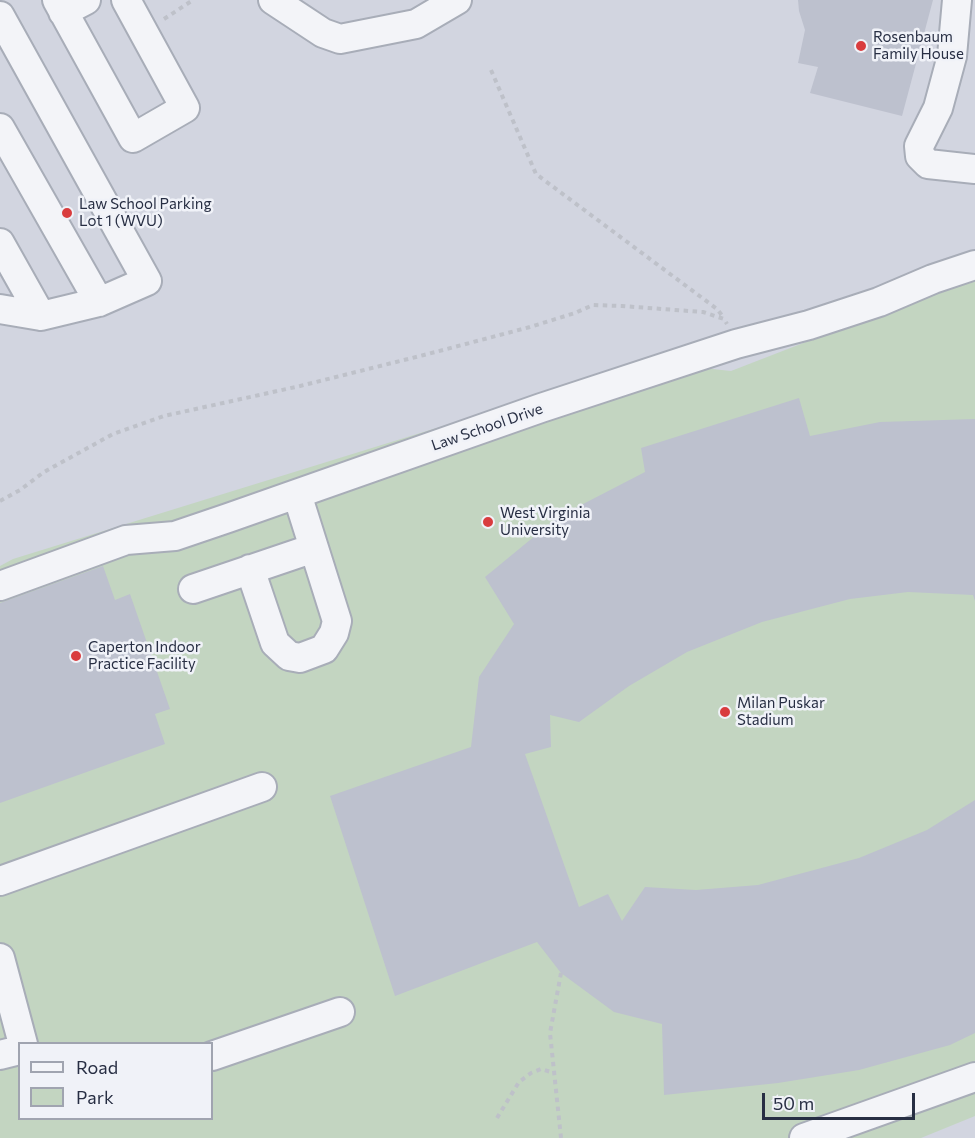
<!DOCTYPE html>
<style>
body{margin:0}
#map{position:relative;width:975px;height:1138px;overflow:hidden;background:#e0e3ea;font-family:Commissioner,sans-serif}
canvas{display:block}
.legend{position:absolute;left:18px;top:1042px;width:195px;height:78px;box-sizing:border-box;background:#f0f2f8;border:2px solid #a0a4b0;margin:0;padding:8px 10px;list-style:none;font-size:18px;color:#272e43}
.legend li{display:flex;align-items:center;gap:12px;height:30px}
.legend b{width:30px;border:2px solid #a0a4b0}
.scale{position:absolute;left:762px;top:1093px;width:153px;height:27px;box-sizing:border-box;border:3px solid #272e43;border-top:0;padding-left:8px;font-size:18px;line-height:21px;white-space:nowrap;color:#272e43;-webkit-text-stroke:4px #f0f2f8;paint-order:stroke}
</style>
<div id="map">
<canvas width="975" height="1138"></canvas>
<ul class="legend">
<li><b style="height:8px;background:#f3f4f8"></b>Road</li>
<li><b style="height:16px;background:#c3d5c1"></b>Park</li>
</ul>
<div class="scale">50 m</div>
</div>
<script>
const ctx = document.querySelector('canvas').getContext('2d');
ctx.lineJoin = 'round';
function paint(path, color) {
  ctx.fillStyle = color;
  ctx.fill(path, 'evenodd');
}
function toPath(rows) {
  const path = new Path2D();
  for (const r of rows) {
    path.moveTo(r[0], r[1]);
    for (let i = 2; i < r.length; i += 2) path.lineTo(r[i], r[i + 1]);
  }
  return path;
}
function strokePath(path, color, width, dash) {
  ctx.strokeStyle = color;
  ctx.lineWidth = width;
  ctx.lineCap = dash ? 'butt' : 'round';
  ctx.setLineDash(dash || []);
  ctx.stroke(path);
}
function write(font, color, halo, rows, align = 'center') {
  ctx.font = font + ' Commissioner,sans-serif';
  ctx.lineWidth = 5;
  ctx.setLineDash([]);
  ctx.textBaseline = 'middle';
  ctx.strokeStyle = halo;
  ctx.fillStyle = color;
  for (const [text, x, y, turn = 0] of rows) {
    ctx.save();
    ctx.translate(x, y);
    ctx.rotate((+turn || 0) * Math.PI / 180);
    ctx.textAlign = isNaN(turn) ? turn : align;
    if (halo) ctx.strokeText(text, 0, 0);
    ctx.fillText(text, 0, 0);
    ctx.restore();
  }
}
paint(toPath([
 [0,0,975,0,975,1138,0,1138],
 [20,1044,212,1044,212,1118,20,1118]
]), '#d2d5e0');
paint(toPath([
 [975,280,975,1116,921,1138,0,1138,0,566,13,559,485,413,694,367,731,371,873,316],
 [20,1044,212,1044,212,1118,20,1118]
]), '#c3d5c1');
paint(toPath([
 [798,0,933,0,902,116,810,93,818,67,798,63,805,30,799,11],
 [799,398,810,436,880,422,975,419,975,601,973,595,908,592,850,599,762,622,687,652,629,686,579,722,550,715,551,747,525,754,579,907,608,894,622,921,645,887,696,890,758,885,859,858,927,830,975,800,975,1033,950,1045,859,1070,778,1083,664,1095,662,1024,614,1012,561,973,537,942,395,996,330,796,471,747,479,677,514,624,485,577,558,517,645,472,641,448],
 [103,566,115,600,130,594,170,709,155,714,165,744,0,803,0,603]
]), '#bdc1ce');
const minor = toPath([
 [57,0,133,138,185,108,126,0],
 [273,0,323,33,340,39,416,24,457,0],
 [957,0,952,56,938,108,919,146,920,156,928,164,975,169],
 [63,12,86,0],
 [0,16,147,281,99,302,41,316,0,309],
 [0,128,99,302],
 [0,243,41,316],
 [250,569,275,643,289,656,300,658,324,649,334,633,337,621,297,494],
 [0,586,126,540,175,536,228,518,541,408,736,344,809,325,879,302,933,279,975,265],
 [193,589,314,548],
 [0,881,262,787],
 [0,958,23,1044],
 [0,1055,20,1050],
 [212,1056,340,1012],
 [804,1138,975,1077]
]);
strokePath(minor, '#a8adb8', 32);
strokePath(toPath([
 [164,19,193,0],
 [491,70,536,174,717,309,724,318],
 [0,501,20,490,44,472,113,434,164,416,300,386,424,355,530,327,575,313,593,305,622,306,703,312,724,319,727,324],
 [561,973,550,1033,561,1138],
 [497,1118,519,1082,531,1073,541,1069,554,1073]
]), '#bec1c9', 4, [4.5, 4.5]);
strokePath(minor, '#f3f4f8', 28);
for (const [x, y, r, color] of [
 [861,46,6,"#d93c3e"],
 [67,213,6,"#d93c3e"],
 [488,522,6,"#d93c3e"],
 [76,656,6,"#d93c3e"],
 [725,712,6,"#d93c3e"]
]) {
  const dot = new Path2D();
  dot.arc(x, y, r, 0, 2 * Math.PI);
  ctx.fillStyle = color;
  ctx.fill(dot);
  strokePath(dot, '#f0f2f8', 2);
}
write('15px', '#272e43', '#f0f2f8', [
 ["Rosenbaum",873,37],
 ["Family House",873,54],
 ["Law School Parking",79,204],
 ["Lot 1 (WVU)",79,221],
 ["West Virginia",500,513],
 ["University",500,530],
 ["Caperton Indoor",88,647],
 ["Practice Facility",88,664],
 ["Milan Puskar",737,703],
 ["Stadium",737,720]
], 'left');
write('15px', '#272e43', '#f0f2f8', [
 ["Law School Drive",487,427,-19]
]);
</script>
